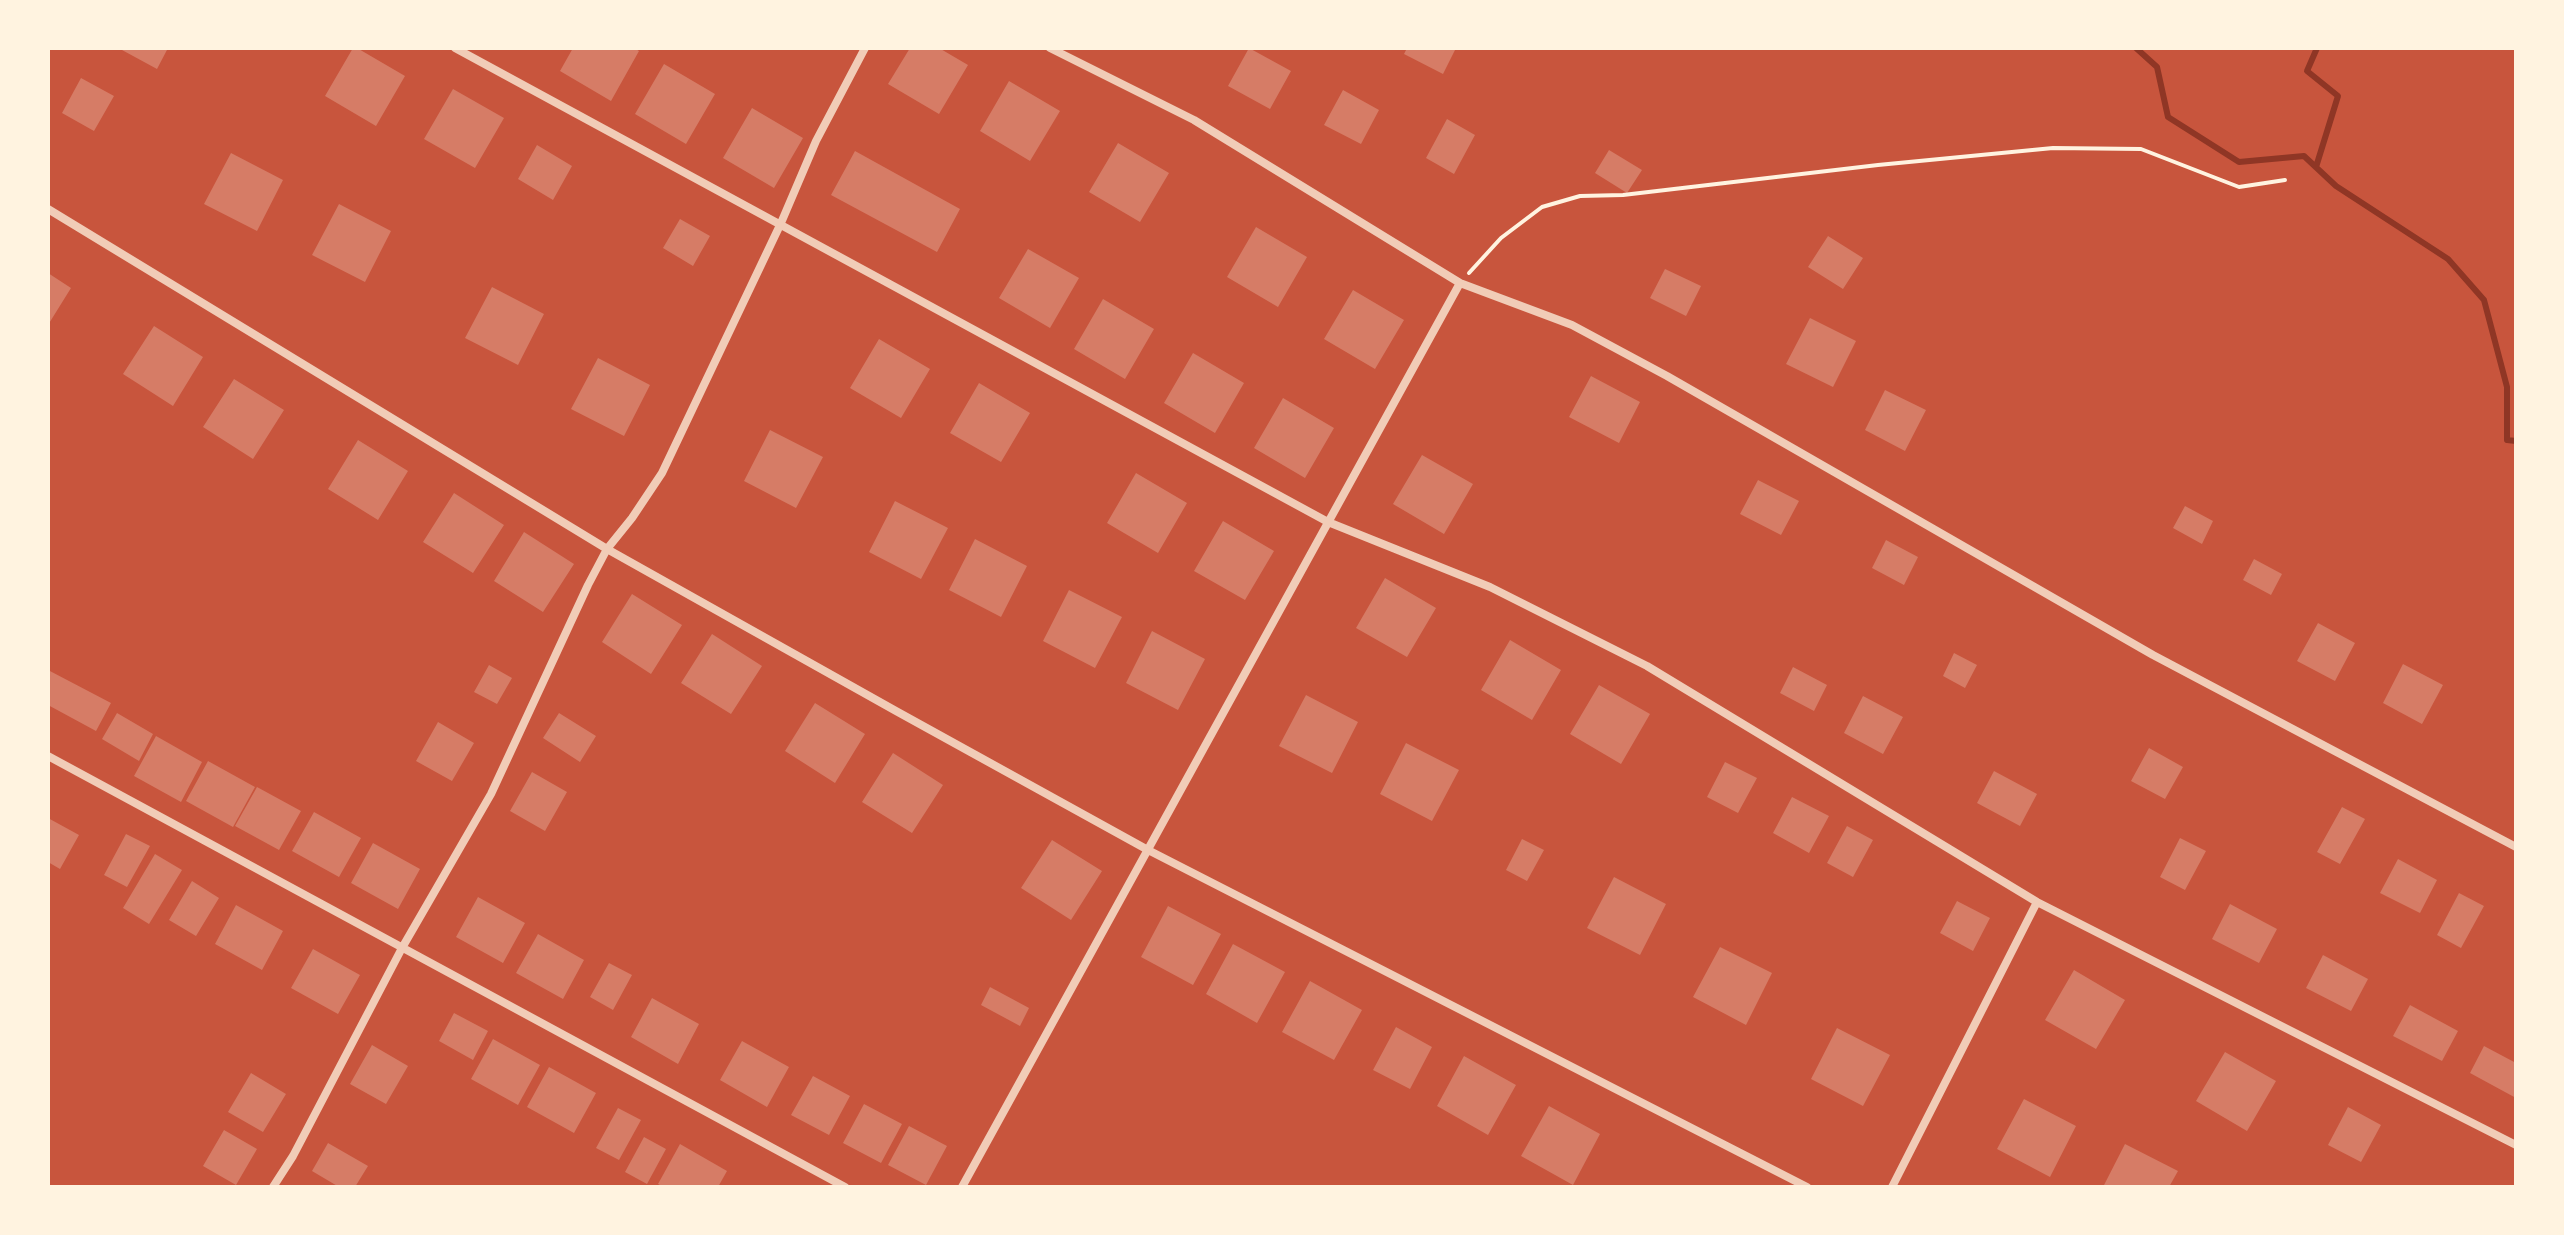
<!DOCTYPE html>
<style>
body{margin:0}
#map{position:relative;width:2564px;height:1235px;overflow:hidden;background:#c8553d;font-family:"IBM Plex Serif",serif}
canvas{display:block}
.frame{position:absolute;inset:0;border:50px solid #fff3e0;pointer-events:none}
</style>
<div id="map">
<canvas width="2564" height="1235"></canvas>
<div class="frame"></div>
</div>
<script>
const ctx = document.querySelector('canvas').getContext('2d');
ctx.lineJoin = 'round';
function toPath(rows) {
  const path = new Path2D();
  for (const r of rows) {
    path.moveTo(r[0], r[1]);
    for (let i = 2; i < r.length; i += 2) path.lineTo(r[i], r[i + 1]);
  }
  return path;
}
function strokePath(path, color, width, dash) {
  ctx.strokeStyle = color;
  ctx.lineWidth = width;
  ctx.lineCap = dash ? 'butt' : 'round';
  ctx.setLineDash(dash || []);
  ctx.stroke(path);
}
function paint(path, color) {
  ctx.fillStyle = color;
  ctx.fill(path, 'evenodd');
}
strokePath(toPath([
 [2136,48,2157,67,2168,117,2239,162,2304,156,2336,186,2448,259,2484,300,2507,387,2507,440,2516,441],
 [2316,167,2338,96,2307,71,2317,48]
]), '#8f3625', 6);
paint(toPath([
 [123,48,168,48,157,69,122,50],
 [353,48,357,48,405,76,376,126,325,96],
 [573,48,634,48,639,51,611,101,560,71],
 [910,48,939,48,968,65,939,114,888,84],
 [1249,48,1291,71,1270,109,1228,86],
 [1407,48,1456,48,1443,74,1404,54],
 [664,64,715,94,686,144,635,114],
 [81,78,114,96,94,131,62,113],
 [1009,81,1060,111,1030,161,980,131],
 [453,89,504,118,475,168,424,139],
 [1343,90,1379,110,1361,144,1324,125],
 [752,108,803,138,774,188,723,158],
 [1447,119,1475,135,1454,174,1426,158],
 [1118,143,1169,173,1140,222,1089,192],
 [537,145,572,166,553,200,518,179],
 [1609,150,1642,170,1627,193,1595,173],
 [855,151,960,209,937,252,831,195],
 [231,153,283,180,257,231,204,204],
 [339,204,391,231,365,282,312,255],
 [680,219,710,236,693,266,663,248],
 [1256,227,1307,257,1278,307,1227,277],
 [1828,236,1863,258,1843,289,1808,267],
 [1028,249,1079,278,1050,328,999,298],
 [1665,269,1701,286,1686,316,1650,298],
 [48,273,71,288,48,325],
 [492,287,544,314,518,365,465,338],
 [1353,290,1404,320,1375,369,1324,339],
 [1103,299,1154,329,1125,379,1074,349],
 [1810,318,1856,341,1833,387,1786,364],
 [154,326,203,357,173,406,123,374],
 [879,339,930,369,901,418,850,388],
 [1193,353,1244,383,1215,433,1164,403],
 [598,358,650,385,624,436,571,409],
 [1591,376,1640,402,1619,443,1569,417],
 [234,379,284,410,253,459,203,427],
 [979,383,1030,413,1001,462,950,433],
 [1885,390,1926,410,1905,451,1865,430],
 [1283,398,1334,428,1305,478,1254,448],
 [770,430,823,457,796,508,744,481],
 [358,440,408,471,378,520,328,489],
 [1422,455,1473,484,1444,534,1393,504],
 [1136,473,1187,503,1158,553,1107,523],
 [1758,480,1799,501,1781,535,1740,514],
 [454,493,504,525,473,573,423,542],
 [895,501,948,528,921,579,869,552],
 [2185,506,2213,521,2202,544,2173,528],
 [1223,521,1274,551,1245,600,1194,571],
 [524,532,574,564,543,612,494,581],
 [975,539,1027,566,1001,617,949,590],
 [1886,540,1918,557,1904,585,1872,568],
 [2254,559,2282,574,2271,595,2243,580],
 [1385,578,1436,608,1407,657,1356,628],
 [1069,590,1122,617,1095,668,1043,641],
 [632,594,682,625,651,674,602,642],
 [2318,623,2355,643,2335,681,2297,661],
 [1152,631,1205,659,1178,710,1126,683],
 [712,634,762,666,731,714,681,683],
 [1510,640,1561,670,1532,720,1481,690],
 [1954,653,1977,665,1965,688,1943,676],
 [2403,664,2443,685,2422,724,2383,703],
 [489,665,512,678,497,704,474,692],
 [1793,667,1827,685,1814,711,1780,693],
 [48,670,111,703,96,731,48,705],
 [1599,685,1650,714,1621,764,1570,734],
 [1306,695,1358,722,1332,773,1279,746],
 [1863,696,1903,717,1883,754,1844,733],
 [815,703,865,734,835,783,785,751],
 [117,713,153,734,139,761,102,739],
 [559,713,596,736,580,762,543,738],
 [438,722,474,743,452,781,416,761],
 [156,736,202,762,181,802,134,776],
 [1406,743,1459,770,1432,821,1380,794],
 [2149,748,2183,767,2165,799,2131,781],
 [893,753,943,785,912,833,862,802],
 [208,761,255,787,233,827,186,801],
 [1725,762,1757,778,1738,813,1707,797],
 [1994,771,2037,794,2020,826,1977,803],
 [532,772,567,792,545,831,510,811],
 [257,787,301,811,279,850,235,826],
 [1792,797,1829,816,1809,853,1773,833],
 [2342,807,2365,819,2340,864,2317,852],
 [314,812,361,838,339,877,292,851],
 [48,818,79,835,60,869,48,862],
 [1847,826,1873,840,1853,877,1827,863],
 [126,834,150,846,127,887,104,875],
 [2180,838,2206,851,2185,890,2160,877],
 [1522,839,1544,850,1527,881,1506,870],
 [1052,840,1102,871,1071,920,1021,888],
 [373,843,420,869,398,909,351,883],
 [155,854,182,870,149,924,123,908],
 [2398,859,2437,880,2420,913,2380,893],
 [1614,877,1666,904,1640,955,1587,928],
 [192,881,219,898,196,936,169,920],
 [2459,893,2484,906,2461,948,2437,935],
 [478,897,525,923,503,963,456,937],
 [1957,901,1990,918,1973,951,1940,933],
 [2230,904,2277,929,2259,963,2212,939],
 [236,905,283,931,262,970,215,944],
 [1168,906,1221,934,1193,985,1141,957],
 [538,934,584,960,563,999,516,973],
 [1233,944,1285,972,1257,1023,1206,994],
 [1720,947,1772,973,1746,1025,1693,997],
 [313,949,360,975,338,1014,291,988],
 [2323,955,2368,979,2351,1011,2306,988],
 [609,963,632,975,613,1010,590,997],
 [2074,970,2125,1000,2096,1049,2045,1020],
 [1310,981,1362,1010,1334,1060,1282,1032],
 [990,987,1029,1008,1020,1026,981,1005],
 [652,998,699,1024,678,1064,631,1037],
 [2410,1005,2458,1031,2442,1061,2393,1036],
 [454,1013,488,1031,473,1060,439,1041],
 [1396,1027,1432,1047,1410,1089,1373,1070],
 [1837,1028,1890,1055,1863,1106,1811,1079],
 [493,1039,540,1065,518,1105,471,1079],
 [742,1041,789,1067,767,1107,720,1080],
 [372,1045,408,1066,386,1104,350,1084],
 [2484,1046,2516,1063,2516,1098,2470,1073],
 [2225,1052,2276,1081,2247,1131,2196,1101],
 [1464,1056,1516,1085,1488,1135,1437,1106],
 [549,1067,596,1093,574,1133,527,1107],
 [251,1073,286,1094,263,1132,228,1112],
 [813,1076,850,1096,829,1135,791,1115],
 [2024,1099,2076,1126,2050,1177,1997,1149],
 [864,1104,902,1124,881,1163,843,1143],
 [1549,1106,1600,1134,1573,1185,1521,1156],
 [2348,1107,2381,1125,2361,1162,2328,1145],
 [618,1108,641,1120,619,1160,596,1148],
 [909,1126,947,1146,926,1185,888,1165],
 [224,1130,257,1149,236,1185,203,1166],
 [644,1137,666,1149,647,1184,625,1172],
 [328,1143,368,1166,355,1187,339,1187,312,1171],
 [680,1144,727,1171,718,1187,664,1187,658,1184],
 [2125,1144,2178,1171,2169,1187,2103,1187]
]), '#d67c66');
strokePath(toPath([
 [1469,273,1501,238,1542,207,1580,196,1623,195,1878,165,2053,148,2141,149,2239,187,2285,180]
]), '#fff3e0', 4);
strokePath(toPath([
 [455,48,1328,522,1490,587,1647,666,2037,902,2516,1145],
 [1050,48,1194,120,1460,283,1572,325,1667,376,2153,655,2516,847],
 [48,209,607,549,896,711,1148,850,1807,1187],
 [48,756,845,1187],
 [273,1187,293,1156,402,948,491,794,588,585,607,549,632,518,662,473,781,223,816,141,865,48],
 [962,1187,1460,283],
 [1892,1187,2037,902]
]), '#f1ccb7', 8);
</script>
